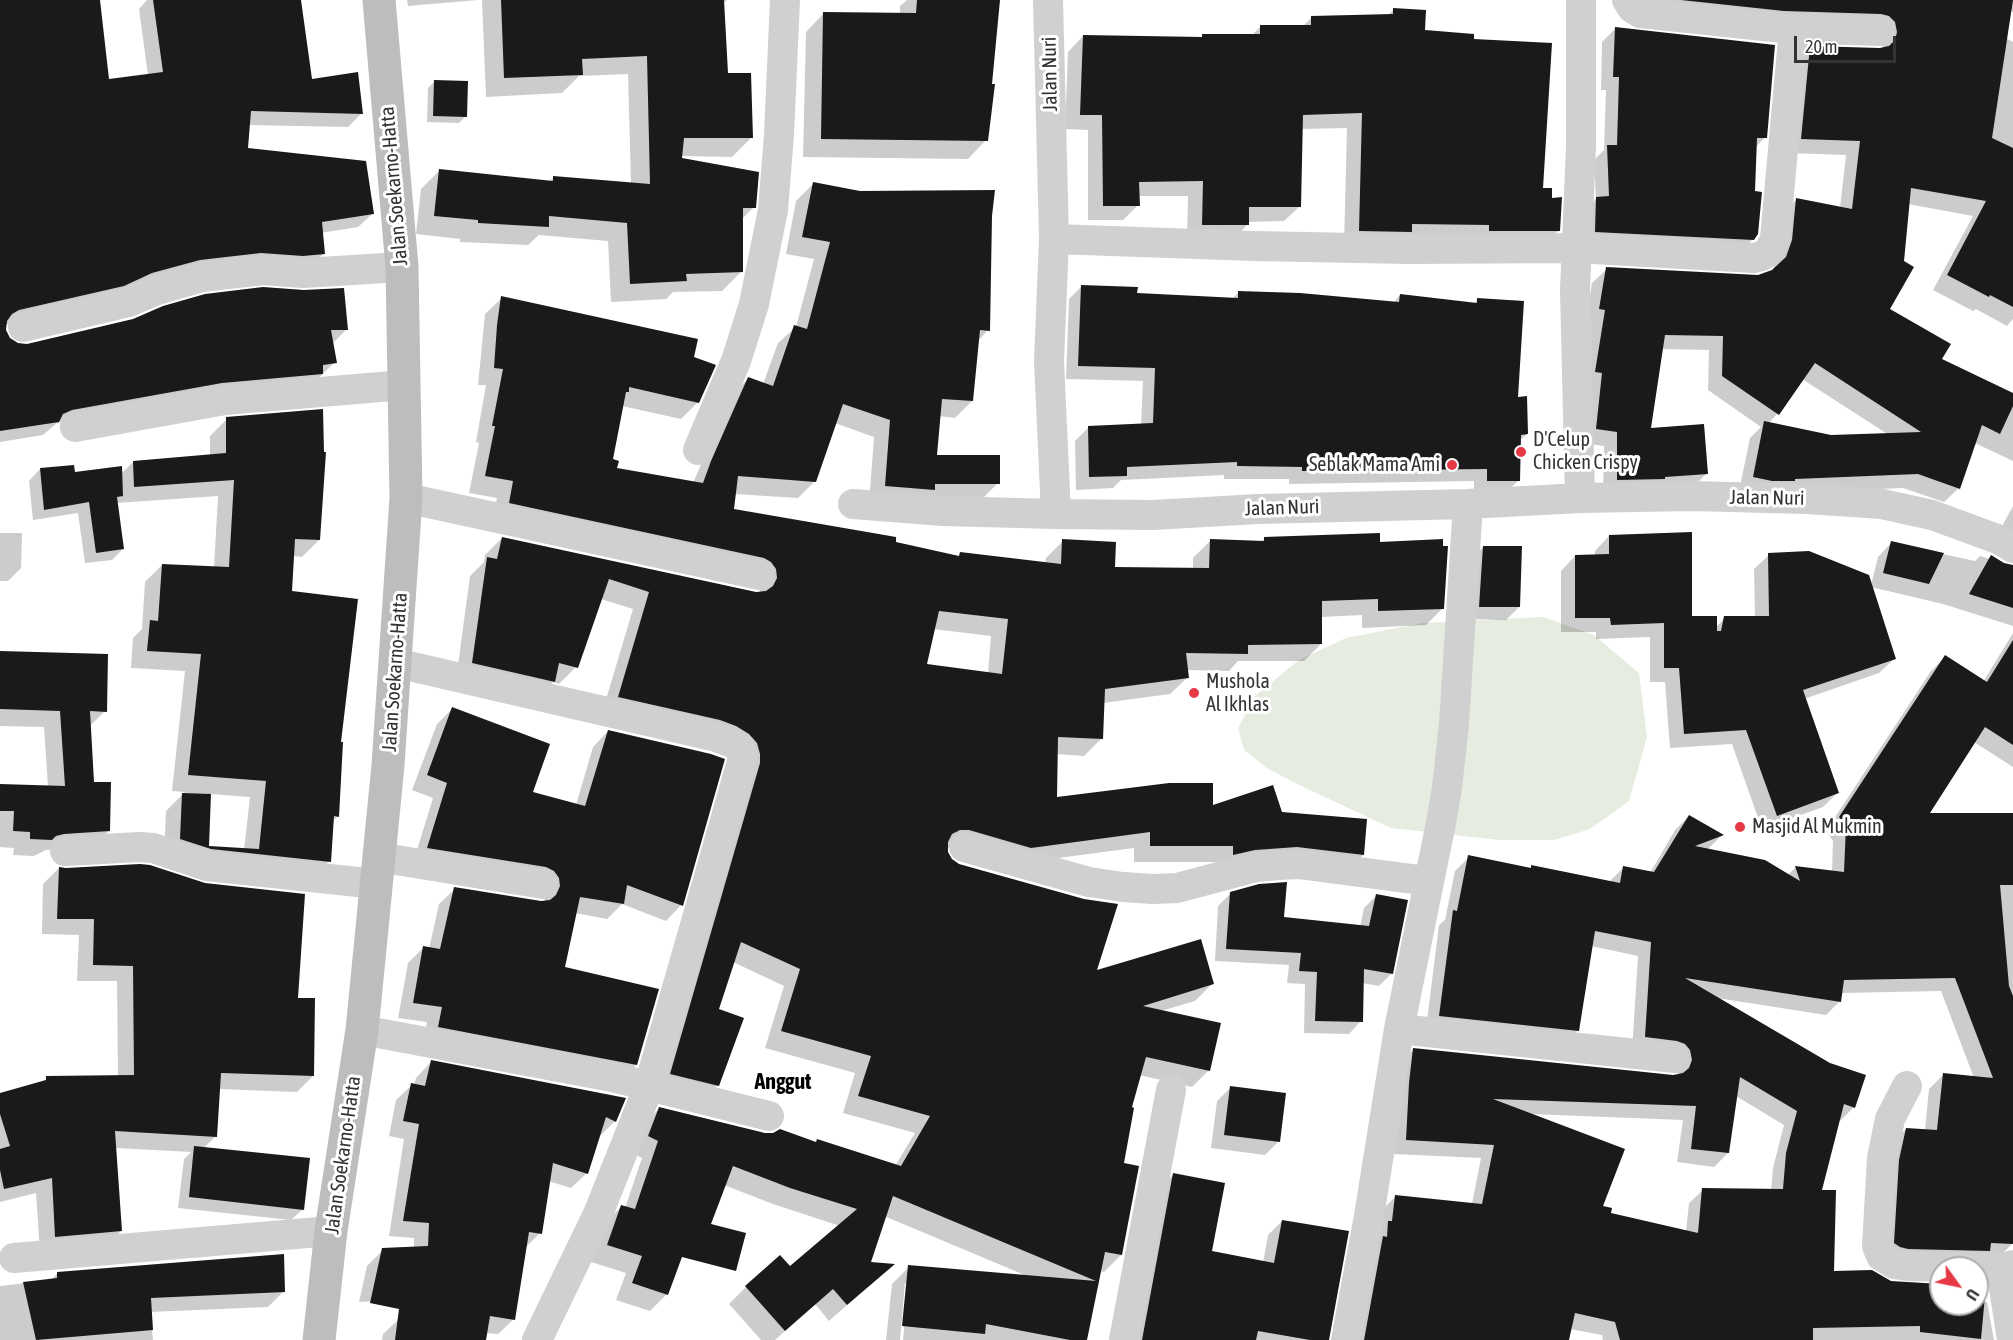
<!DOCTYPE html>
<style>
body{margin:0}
#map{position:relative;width:2013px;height:1340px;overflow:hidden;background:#fff;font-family:"Asap Condensed",sans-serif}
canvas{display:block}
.north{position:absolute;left:1929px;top:1256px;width:60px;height:60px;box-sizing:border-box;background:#fff;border:2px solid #adadad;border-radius:50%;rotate:123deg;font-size:16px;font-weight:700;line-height:24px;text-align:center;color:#333}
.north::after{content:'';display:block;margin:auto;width:21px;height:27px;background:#e63946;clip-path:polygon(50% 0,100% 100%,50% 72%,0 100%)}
.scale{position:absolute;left:1794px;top:36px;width:102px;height:27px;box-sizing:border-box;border:3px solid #333;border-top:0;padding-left:8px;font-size:18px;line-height:21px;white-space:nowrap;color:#333;-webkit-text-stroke:4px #fff;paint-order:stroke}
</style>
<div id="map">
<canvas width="2013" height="1340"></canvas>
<div class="north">U</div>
<div class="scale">20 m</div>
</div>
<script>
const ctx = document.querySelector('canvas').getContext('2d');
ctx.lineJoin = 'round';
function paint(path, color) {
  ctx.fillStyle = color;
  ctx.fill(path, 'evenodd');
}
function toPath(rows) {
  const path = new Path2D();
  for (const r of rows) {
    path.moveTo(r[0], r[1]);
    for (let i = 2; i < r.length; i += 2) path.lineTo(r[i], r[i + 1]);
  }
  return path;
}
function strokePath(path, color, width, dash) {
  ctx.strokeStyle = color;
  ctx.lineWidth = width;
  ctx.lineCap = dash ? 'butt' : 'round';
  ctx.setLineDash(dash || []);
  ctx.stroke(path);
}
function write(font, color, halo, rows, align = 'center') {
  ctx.font = font + ' "Asap Condensed",sans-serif';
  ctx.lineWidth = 6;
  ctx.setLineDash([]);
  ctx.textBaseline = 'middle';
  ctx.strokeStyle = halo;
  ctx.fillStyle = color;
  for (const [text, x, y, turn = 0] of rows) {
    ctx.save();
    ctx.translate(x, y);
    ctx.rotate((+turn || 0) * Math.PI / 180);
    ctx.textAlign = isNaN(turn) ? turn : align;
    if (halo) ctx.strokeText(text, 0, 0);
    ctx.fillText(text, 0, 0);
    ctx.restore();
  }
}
paint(toPath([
 [1543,617,1594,635,1639,673,1647,737,1629,801,1590,829,1554,840,1499,840,1391,828,1297,784,1267,768,1244,750,1238,728,1255,696,1299,660,1346,638,1422,623]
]), '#e6ecdf');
paint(toPath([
 [0,0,99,0,108,80,148,75,139,9,147,0,299,0,311,81,361,114,348,127,248,125,247,150,372,214,358,227,321,233,323,254,310,268,108,299,0,326],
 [407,0,478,0,408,6],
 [482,0,727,0,723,4,726,75,751,138,732,157,680,156,680,159,754,207,741,220,741,272,722,291,673,292,666,299,611,302,608,241,539,235,528,245,460,242,460,239,416,234,421,189,440,170,549,182,553,178,631,184,628,74,579,76,562,93,486,97],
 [907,0,998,0,986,140,968,159,803,157,806,32,824,13,900,14,900,6],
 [1629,0,2013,0,2013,12,1997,5,1986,27,2013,42,2013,319,2007,326,1976,309,1973,311,1933,290,1973,216,1908,204,1888,310,1940,359,2013,394,2013,461,1975,443,1959,488,1944,502,1903,488,1781,493,1739,491,1750,438,1761,427,1708,390,1709,350,1661,349,1649,429,1706,474,1692,488,1603,494,1604,446,1582,443,1581,386,1591,324,1585,323,1592,283,1607,269,1758,276,1772,271,1778,255,1782,214,1796,200,1840,208,1846,155,1788,153,1796,62,1810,48,1880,50,1883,47,1881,37],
 [1802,379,1889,435,1830,437,1768,424,1777,414],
 [1394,9,1423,31,1550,199,1559,230,1543,246,1344,246,1347,128,1301,129,1300,206,1284,221,1247,222,1247,225,1232,240,1187,240,1188,196,1138,196,1138,205,1123,220,1088,220,1088,130,1065,129,1068,52,1083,36,1200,39,1203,36,1251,36,1261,26,1302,27,1312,17,1387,16],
 [1616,28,1765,137,1755,148,1753,239,1740,253,1582,245,1583,212,1596,199,1594,160,1604,150,1606,90,1601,90,1602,42],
 [434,82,465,117,459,123,427,122,428,88],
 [813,184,990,216,988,330,978,341,972,401,955,418,939,416,936,456,998,483,981,500,869,503,874,437,835,423,815,481,798,498,734,494,732,510,957,557,961,554,1045,564,1046,558,1063,541,1113,568,1193,570,1193,558,1210,541,1261,542,1265,538,1378,543,1443,608,1426,625,1362,628,1362,615,1321,617,1321,644,1304,661,1238,661,1229,671,1186,670,1187,678,1170,694,1103,703,1101,739,1084,756,1056,754,1056,799,1212,807,1281,814,1363,855,1346,872,1217,862,1134,862,1134,848,1013,864,946,847,951,861,1095,973,1212,984,1195,1001,1161,1011,1209,1070,1192,1087,1139,1075,1130,1109,1122,1165,1121,1255,1104,1272,1099,1271,1086,1340,903,1340,908,1283,905,1283,900,1340,886,1340,892,1284,909,1267,1027,1276,884,1216,869,1263,892,1265,829,1321,815,1304,775,1340,761,1340,729,1304,746,1287,790,1268,840,1226,773,1204,711,1180,667,1294,650,1311,616,1300,626,1273,591,1262,604,1224,621,1207,625,1208,642,1158,632,1153,643,1125,660,1108,765,1134,815,1144,895,1166,915,1133,843,1113,855,1073,765,1048,784,986,733,962,717,1010,718,1085,701,1102,654,1091,740,760,602,713,633,609,601,599,576,667,559,684,553,682,537,698,456,680,470,576,484,562,485,555,502,538,760,593,760,588,493,519,497,498,469,493,479,443,476,442,486,385,478,385,485,314,502,298,692,358,698,402,681,419,622,406,611,461,615,469,693,483,731,396,748,379,763,384,778,343,796,327,814,259,786,254,796,201],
 [933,629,991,636,988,673,925,665],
 [1082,286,1136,295,1231,300,1238,293,1393,303,1400,295,1473,304,1478,299,1516,398,1527,434,1519,441,1519,480,1505,493,1474,493,1474,481,1289,484,1289,479,1224,479,1224,475,1121,480,1113,488,1076,490,1075,441,1088,428,1141,425,1143,381,1066,379,1069,299],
 [347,329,332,344,335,362,308,388,207,396,57,423,43,435,0,442,0,339,17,345],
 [227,419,319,540,302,557,292,556,291,592,340,743,338,816,333,821,329,861,312,878,164,856,166,811,185,792,172,791,185,671,131,668,133,638,142,629,145,582,162,565,214,568,218,496,116,503,123,549,112,560,85,563,78,513,33,520,29,481,40,469,73,474,120,475,133,462,210,456,210,436],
 [210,794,250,797,244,850,208,848],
 [2013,506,2013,552,1995,539],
 [0,533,22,533,21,568,8,581,0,581],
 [1609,536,1691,618,1716,627,1725,618,1755,617,1754,569,1769,555,1871,585,1878,557,1891,543,1975,561,1980,556,2013,566,2013,626,1943,604,1871,587,1894,659,1879,673,1804,699,1837,793,1823,807,1762,829,1732,744,1670,748,1665,682,1650,682,1650,637,1596,639,1596,632,1561,632,1561,571,1575,556,1595,556,1595,551],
 [1483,547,1519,607,1506,620,1466,619,1470,561],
 [2013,633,2013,767,1974,742,1927,814,2013,814,2013,1243,1999,1257,1882,1258,1892,1143,1906,1129,1925,1130,1929,1089,1943,1075,1974,1078,1941,991,1841,993,1840,1001,1826,1015,1717,998,1854,1107,1840,1121,1838,1120,1820,1191,1833,1273,1904,1285,1941,1285,1941,1304,1977,1304,1977,1286,1983,1302,1987,1302,1994,1340,1603,1340,1602,1335,1570,1329,1567,1340,1353,1340,1382,1210,1396,1196,1472,1204,1481,1158,1393,1154,1400,1063,1414,1049,1679,1076,1677,1065,1632,1051,1638,956,1591,946,1578,1030,1564,1044,1426,1029,1439,925,1445,920,1455,871,1469,857,1529,869,1532,867,1609,882,1624,867,1650,873,1675,830,1689,816,1721,836,1707,850,1788,875,1795,868,1832,872,1833,841,1826,831,1931,671,1945,657,1983,682],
 [1736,1096,1784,1125,1773,1168,1771,1191,1703,1190,1689,1203,1686,1232,1610,1214,1601,1207,1530,1114,1683,1120,1677,1162,1714,1167,1728,1153],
 [0,653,105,711,89,727,93,783,109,831,92,847,46,850,34,856,13,855,14,848,0,847,0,801,48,787,44,727,0,726],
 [452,709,531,793,576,805,593,747,608,731,681,905,666,921,622,904,607,919,575,913,564,968,636,1065,620,1080,423,1042,427,1022,398,1018,408,963,424,947,429,949,439,904,455,889,545,902,544,894,413,863,433,798,412,790,437,724],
 [59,868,297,1000,313,1076,297,1092,219,1089,216,1136,203,1149,303,1209,291,1220,178,1208,184,1159,191,1152,115,1148,121,1231,105,1247,40,1252,36,1193,0,1202,0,1095,42,1082,47,1078,118,1077,117,981,77,981,79,935,42,934,43,884],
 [1231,893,1283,918,1360,927,1364,908,1376,896,1406,902,1391,974,1379,986,1362,983,1361,1021,1349,1034,1304,1033,1305,984,1287,983,1289,965,1215,961,1218,906],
 [431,1062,624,1099,615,1121,600,1136,587,1173,571,1188,548,1181,540,1233,524,1249,514,1319,498,1334,486,1333,485,1340,382,1340,383,1334,399,1319,401,1300,359,1302,367,1266,383,1250,414,1248,414,1238,389,1236,404,1139,389,1136,396,1100,412,1085,414,1085,416,1078],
 [1230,1088,1279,1141,1265,1155,1211,1148,1217,1101],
 [1174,1174,1210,1252,1263,1263,1268,1235,1282,1221,1328,1340,1131,1340,1160,1188],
 [58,1273,284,1291,268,1307,150,1312,153,1340,0,1340,0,1286,51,1280]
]), '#0003');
paint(toPath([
 [0,0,100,0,109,79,163,72,153,0,301,0,312,79,358,72,363,114,251,111,248,148,366,161,374,214,322,222,325,254,303,256,261,253,200,260,152,273,124,286,19,310,12,314,7,321,6,330,10,338,18,343,27,344,133,319,163,306,205,294,263,287,304,290,344,288,348,330,331,330,337,363,323,365,323,374,222,383,72,410,63,414,59,422,0,431],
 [501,0,724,0,728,73,751,73,753,138,684,138,682,158,759,172,756,208,743,208,743,272,686,274,687,281,630,284,627,223,549,216,549,227,478,223,478,220,434,216,439,169,553,181,553,176,650,184,647,56,582,59,583,75,504,78],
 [917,0,1000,0,992,84,995,84,988,141,821,139,823,12,916,13],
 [1681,0,2013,0,1992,138,2013,148,2013,307,1990,295,1989,297,1947,275,1986,201,1911,188,1904,261,1914,267,1890,309,1951,344,1942,359,2013,393,2013,406,2000,434,1982,425,1960,489,1918,474,1795,479,1795,481,1772,481,1753,477,1764,421,1831,435,1921,432,1815,363,1779,415,1722,376,1723,336,1665,335,1651,428,1704,424,1708,474,1665,477,1665,479,1617,480,1617,432,1596,429,1602,373,1595,372,1605,310,1599,309,1606,267,1758,275,1772,270,1786,257,1792,240,1796,198,1852,209,1860,141,1801,139,1810,46,1880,48,1889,46,1895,40,1897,32,1895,22,1889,16,1881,14,1784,11],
 [1393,8,1426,10,1425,30,1474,34,1474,39,1552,43,1543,188,1552,188,1552,198,1562,197,1560,231,1489,231,1489,225,1412,224,1412,232,1359,231,1362,113,1303,115,1301,207,1249,207,1249,225,1202,225,1203,181,1139,182,1140,206,1103,206,1102,115,1080,115,1083,35,1202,37,1202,34,1260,34,1260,25,1311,25,1311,16,1393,14],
 [1615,27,1775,45,1767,138,1757,138,1755,191,1762,192,1758,234,1754,240,1595,232,1596,197,1609,196,1607,145,1617,145,1619,77,1613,77],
 [434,80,468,81,467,117,433,116],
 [813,182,860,191,995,190,992,216,990,331,980,330,973,401,942,399,937,455,1000,455,1000,484,935,484,935,490,885,486,890,420,843,404,816,482,738,476,734,509,896,537,896,542,959,556,960,552,1061,564,1062,539,1116,542,1115,567,1209,568,1210,539,1264,541,1264,537,1380,533,1380,542,1443,539,1443,546,1448,546,1444,609,1378,611,1378,599,1322,601,1322,644,1248,645,1248,654,1186,653,1189,678,1105,689,1103,739,1058,737,1057,797,1169,783,1213,783,1213,805,1273,785,1282,812,1367,819,1364,855,1297,847,1255,850,1233,855,1233,846,1150,846,1150,832,1031,848,969,830,960,830,952,834,948,842,948,852,952,859,959,864,1084,899,1118,904,1097,970,1201,939,1214,984,1143,1006,1221,1023,1210,1071,1146,1057,1132,1107,1134,1108,1124,1163,1139,1166,1122,1255,1105,1252,1087,1340,1070,1340,986,1324,985,1334,902,1326,908,1265,1096,1281,893,1196,871,1262,895,1264,847,1305,833,1289,785,1331,745,1286,780,1255,790,1266,857,1209,790,1188,733,1166,711,1224,746,1233,736,1271,682,1257,668,1295,632,1283,642,1256,607,1245,621,1205,635,1209,658,1141,648,1136,659,1107,765,1133,773,1133,780,1129,816,1142,817,1139,901,1166,930,1116,858,1096,871,1056,781,1031,800,969,741,942,719,1009,744,1018,719,1086,670,1074,760,763,760,754,757,743,749,734,736,726,720,720,618,697,649,592,609,579,578,668,559,663,555,682,472,663,487,557,497,559,502,537,756,592,766,591,773,586,777,578,776,569,771,562,764,558,509,503,513,481,485,476,495,426,492,426,503,369,494,368,497,325,501,296,698,339,694,357,716,365,699,403,629,387,629,392,626,392,613,459,619,461,617,468,703,483,711,461,748,377,773,386,794,325,807,329,830,242,802,237],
 [939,611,1008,619,1002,674,927,664],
 [1081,285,1138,287,1137,293,1238,298,1238,291,1300,293,1399,302,1400,294,1477,303,1477,298,1524,301,1518,397,1527,396,1528,434,1521,435,1520,481,1487,481,1487,469,1302,471,1302,467,1237,466,1237,462,1127,467,1127,476,1089,477,1088,426,1153,423,1155,368,1078,366],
 [323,409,324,452,326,452,320,540,295,539,292,591,358,599,341,742,343,742,339,817,334,816,331,862,211,849,180,839,182,793,211,794,209,846,259,849,266,781,188,775,201,654,147,651,150,620,158,621,162,564,229,567,234,480,134,487,133,461,226,453,226,417],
 [74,465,75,472,122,466,123,496,117,497,124,549,96,553,89,502,44,510,40,468],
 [1692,532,1692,616,1717,616,1717,631,1721,631,1724,616,1769,616,1768,553,1809,551,1869,575,1896,659,1803,690,1839,793,1777,816,1746,730,1684,734,1679,668,1664,668,1664,623,1611,625,1610,618,1575,618,1575,555,1609,554,1609,535],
 [1891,541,1944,553,1929,584,1883,573],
 [1483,546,1522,546,1520,607,1479,607],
 [1991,555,2004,563,2013,565,2013,608,1969,594],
 [2013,640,2013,745,1985,727,1930,813,2013,813,2013,885,2000,885,2009,986,2013,996,2013,1244,1991,1243,1990,1251,1908,1249,1900,1247,1894,1243,1899,1160,1906,1128,1937,1130,1943,1073,1993,1078,1955,978,1844,980,1841,1002,1685,978,1830,1063,1866,1075,1855,1108,1844,1104,1822,1190,1836,1190,1834,1271,1872,1270,1891,1281,1941,1284,1941,1304,1977,1304,1977,1285,1986,1285,1981,1339,1920,1332,1920,1326,1813,1328,1813,1340,1620,1340,1615,1322,1575,1313,1569,1340,1364,1340,1383,1236,1387,1237,1388,1221,1392,1221,1395,1195,1482,1204,1494,1145,1406,1140,1409,1083,1413,1048,1673,1075,1683,1073,1689,1068,1692,1060,1690,1050,1685,1044,1677,1041,1645,1037,1651,942,1595,931,1579,1031,1439,1016,1453,910,1457,911,1468,855,1531,868,1531,865,1620,883,1623,866,1654,872,1689,815,1724,835,1695,846,1765,860,1800,881,1795,866,1844,872,1846,826,1839,817,1945,655,1987,682],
 [1740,1077,1797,1111,1786,1153,1783,1189,1702,1188,1698,1233,1611,1213,1612,1208,1603,1206,1625,1149,1493,1099,1696,1106,1691,1149,1729,1153],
 [0,651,108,654,107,712,90,711,94,782,111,782,110,831,64,834,56,836,52,840,30,839,30,832,13,831,14,811,0,811,0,784,65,786,60,711,0,709],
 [452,707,550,744,533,792,585,806,608,730,711,754,725,759,683,906,627,885,624,904,580,897,565,967,659,989,637,1065,438,1027,442,1007,413,1003,423,946,440,949,454,887,541,901,550,900,556,895,560,886,559,878,554,871,546,867,427,848,447,783,427,775],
 [140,864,150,865,205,883,305,894,298,998,315,998,314,1076,221,1073,217,1137,115,1131,122,1231,55,1237,52,1178,4,1189,0,1170,0,1149,10,1146,0,1114,0,1093,46,1080,46,1076,134,1075,133,966,93,965,94,919,57,919,59,867,66,868],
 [1287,882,1284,917,1369,926,1376,894,1408,900,1393,974,1364,969,1363,1022,1315,1021,1317,972,1299,971,1301,953,1226,949,1230,892,1259,884],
 [431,1060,626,1098,616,1122,606,1117,588,1174,553,1163,542,1234,529,1232,515,1320,490,1316,486,1340,395,1340,399,1309,370,1303,382,1248,428,1246,429,1223,403,1221,419,1124,403,1121,411,1083,425,1086],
 [1230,1086,1286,1093,1280,1142,1224,1135],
 [194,1146,310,1158,304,1210,189,1197],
 [1173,1173,1225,1183,1212,1251,1274,1263,1282,1220,1349,1231,1329,1340,1310,1340,1258,1331,1256,1340,1142,1340],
 [284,1254,285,1292,151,1298,153,1330,36,1340,23,1282,57,1278,57,1272]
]), '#1a1a1a');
strokePath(toPath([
 [1048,0,1054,239,1049,361,1056,514,1153,515,1258,509,1468,504,1580,498,1692,496,1807,499,1882,504,1932,515,2000,540,2013,548],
 [1627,0,1632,8,1640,13,1783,28,1880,31],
 [1054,239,1254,246,1409,249,1575,248,1754,258,1762,256,1770,250,1775,238,1794,28],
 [23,327,129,302,157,290,202,277,263,270,303,273,402,267],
 [75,427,225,400,404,385],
 [698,450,736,361,754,304,773,210,779,135,785,0],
 [406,498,760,575],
 [1580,498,1575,290,1581,146,1581,0],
 [853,504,943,511,1056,514],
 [396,663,716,737,730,742,740,748,743,758,649,1086,598,1214,537,1340],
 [964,847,1089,882,1123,887,1153,889,1177,888,1256,867,1279,865,1298,864,1428,881],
 [65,851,140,847,153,848,207,866,377,884],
 [378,857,543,884],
 [1399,1029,1675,1058],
 [362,1030,612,1077,769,1116],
 [1907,1086,1890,1119,1882,1158,1877,1246,1881,1256,1894,1264,1907,1266,2001,1268,2013,1265],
 [14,1258,331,1231],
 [2001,1268,2012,1340],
 [1124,1340,1171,1090],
 [1346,1340,1369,1216,1399,1029,1441,823,1447,788,1454,724,1468,504]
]), '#d0d0d0', 30);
strokePath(toPath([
 [319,1340,331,1231,362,1030,388,765,406,498,402,267,379,0]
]), '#bdbdbd', 33);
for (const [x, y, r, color] of [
 [1521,452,6,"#e63946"],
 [1452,465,6,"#e63946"],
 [1194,693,6,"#e63946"],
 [1740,827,6,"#e63946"]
]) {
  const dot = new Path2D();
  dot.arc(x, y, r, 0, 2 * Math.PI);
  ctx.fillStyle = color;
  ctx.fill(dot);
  strokePath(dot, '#fff', 2);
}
write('20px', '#333', '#fff', [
 ["Jalan Nuri",1050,74,-91],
 ["Jalan Soekarno-Hatta",394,186,-95],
 ["Jalan Nuri",1767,498,1],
 ["Jalan Nuri",1282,508,-2],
 ["Jalan Soekarno-Hatta",395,672,-86],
 ["Jalan Soekarno-Hatta",343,1155,-82]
]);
write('20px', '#333', '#fff', [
 ["D'Celup",1533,440],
 ["Chicken Crispy",1533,463],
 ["Seblak Mama Ami",1440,465,"right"],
 ["Mushola",1206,682],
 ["Al Ikhlas",1206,705],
 ["Masjid Al Mukmin",1752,827]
], 'left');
write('bold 22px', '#000', '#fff', [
 ["Anggut",783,1082]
]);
</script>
